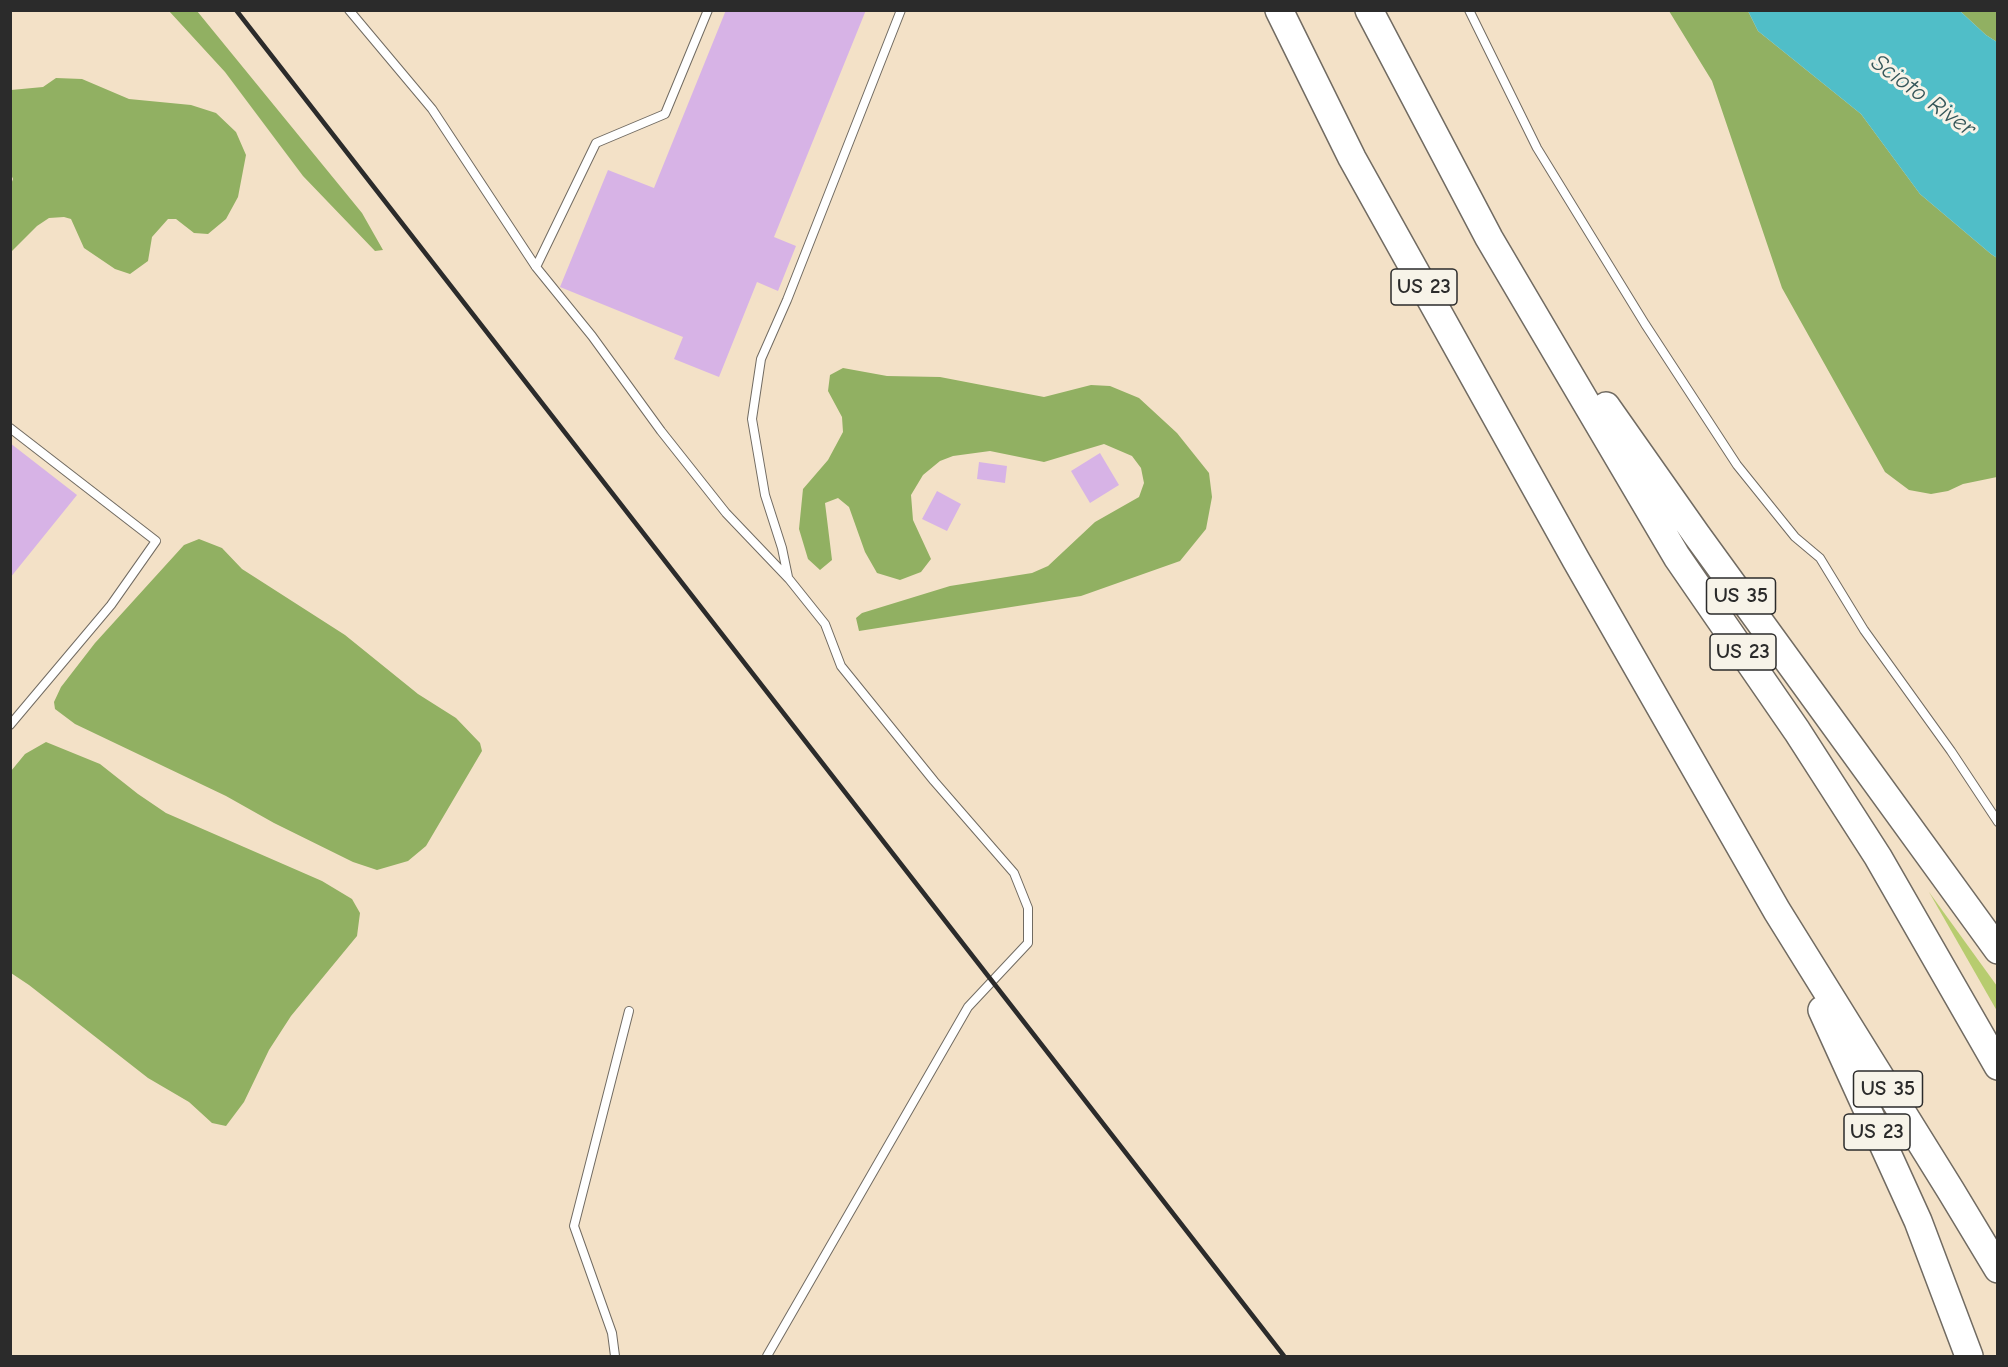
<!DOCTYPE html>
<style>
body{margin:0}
#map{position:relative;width:2008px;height:1367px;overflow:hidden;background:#f3e1c7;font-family:"Comic Neue",sans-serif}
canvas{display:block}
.frame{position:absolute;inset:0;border:12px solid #2b2b2b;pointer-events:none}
</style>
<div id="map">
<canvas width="2008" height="1367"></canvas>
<div class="frame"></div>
</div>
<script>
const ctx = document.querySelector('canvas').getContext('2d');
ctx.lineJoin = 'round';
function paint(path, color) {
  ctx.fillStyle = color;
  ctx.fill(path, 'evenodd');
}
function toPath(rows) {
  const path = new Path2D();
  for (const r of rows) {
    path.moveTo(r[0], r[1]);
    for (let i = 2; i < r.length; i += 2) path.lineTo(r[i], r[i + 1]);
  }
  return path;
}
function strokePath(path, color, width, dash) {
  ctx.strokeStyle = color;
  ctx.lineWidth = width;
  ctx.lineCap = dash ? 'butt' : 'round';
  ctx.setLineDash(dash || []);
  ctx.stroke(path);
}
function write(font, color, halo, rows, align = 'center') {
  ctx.font = font + ' "Comic Neue",sans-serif';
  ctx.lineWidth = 6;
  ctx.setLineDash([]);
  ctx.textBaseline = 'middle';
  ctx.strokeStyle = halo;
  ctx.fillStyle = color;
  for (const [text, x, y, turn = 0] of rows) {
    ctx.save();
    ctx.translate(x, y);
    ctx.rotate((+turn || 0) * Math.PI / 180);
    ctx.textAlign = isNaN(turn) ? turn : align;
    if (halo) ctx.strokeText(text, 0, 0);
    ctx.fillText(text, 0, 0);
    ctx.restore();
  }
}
paint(toPath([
 [1929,892,1997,986,1997,1011]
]), '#b7cc6f');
paint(toPath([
 [169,11,197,11,362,213,383,250,375,251,303,176,225,72],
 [1669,11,1748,11,1758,31,1861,114,1920,194,1991,254,1997,258,1997,477,1963,484,1948,491,1931,494,1909,490,1885,472,1782,288,1712,81],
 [1960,11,1997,11,1997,42,1986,35],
 [56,78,82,79,129,99,191,105,216,113,236,132,246,155,238,197,226,219,208,234,194,233,176,219,168,219,152,237,148,261,130,274,115,269,84,248,71,219,64,217,49,218,37,226,11,252,10,187,13,179,10,172,11,90,43,87],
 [843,368,887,376,940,377,1044,397,1091,385,1110,386,1139,398,1177,433,1209,473,1212,497,1206,529,1180,561,1081,596,859,631,856,618,862,613,950,586,1032,573,1048,566,1095,522,1139,497,1144,483,1141,468,1132,456,1104,444,1044,462,990,451,953,456,940,461,923,475,911,495,913,520,931,559,921,572,900,580,877,573,865,552,849,507,838,498,825,503,832,560,820,570,808,559,799,529,803,489,828,460,843,432,842,417,828,391,830,375],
 [199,539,222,548,242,569,345,635,418,694,456,718,480,743,482,751,426,846,408,861,377,870,353,862,274,823,226,796,75,724,55,709,54,702,61,687,95,643,184,545],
 [46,742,100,764,138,794,166,813,322,881,352,899,360,913,357,936,291,1016,269,1050,244,1102,226,1126,212,1123,189,1102,148,1078,29,985,11,973,11,771,25,754]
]), '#91b062');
paint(toPath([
 [1748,11,1960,11,1986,35,1997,42,1997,258,1991,254,1920,194,1861,114,1758,31]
]), '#50bec8');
paint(toPath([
 [726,10,866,10,774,237,796,246,778,291,757,282,719,377,674,359,683,337,560,287,608,170,654,188],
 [10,443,77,495,10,578],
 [1100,453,1119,485,1090,503,1071,471],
 [979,462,1007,466,1005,483,977,479],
 [937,491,961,504,947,531,922,519]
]), '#d7b3e6');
const lane = toPath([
 [349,10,432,109,536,267,592,336,661,431,726,513,789,579,825,624,841,666,934,781,1014,873,1028,908,1028,943,968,1007,767,1356],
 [1469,10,1537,148,1645,324,1737,465,1795,537,1820,558,1864,630,1951,751,1998,822],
 [536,267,596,143,665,114,708,10],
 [10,428,156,541,111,605,10,725],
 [788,577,782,548,765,495,752,419,761,359,787,300,901,10],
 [615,1356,612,1333,574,1226,629,1011]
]);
const highway = toPath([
 [1279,10,1352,158,1576,560,1777,911,1951,1191,1998,1269],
 [1369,10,1489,238,1677,557,1797,731,1878,857,1998,1066],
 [1606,406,1696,534,1998,950],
 [1822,1010,1918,1221,1969,1356]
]);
strokePath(lane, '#716b62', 10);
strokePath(highway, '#716b62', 30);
strokePath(lane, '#fff', 8);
strokePath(highway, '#fff', 27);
strokePath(toPath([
 [236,10,1284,1356]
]), '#2b2b2b', 4.5);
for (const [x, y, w] of [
 [1424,287,66],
 [1741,596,69],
 [1743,652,66],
 [1888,1089,69],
 [1877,1132,66]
]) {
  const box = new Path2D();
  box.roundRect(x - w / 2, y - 18, w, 36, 4.5);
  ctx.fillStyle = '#f7f3e8';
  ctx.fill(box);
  strokePath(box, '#2b2b2b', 1.5);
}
write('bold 21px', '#2b2b2b', null, [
 ["US 23",1424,287],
 ["US 35",1741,596],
 ["US 23",1743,652],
 ["US 35",1888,1089],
 ["US 23",1877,1132]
]);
write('italic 24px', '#36575a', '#f7f3e8', [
 ["Scioto River",1923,96,36]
]);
</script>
